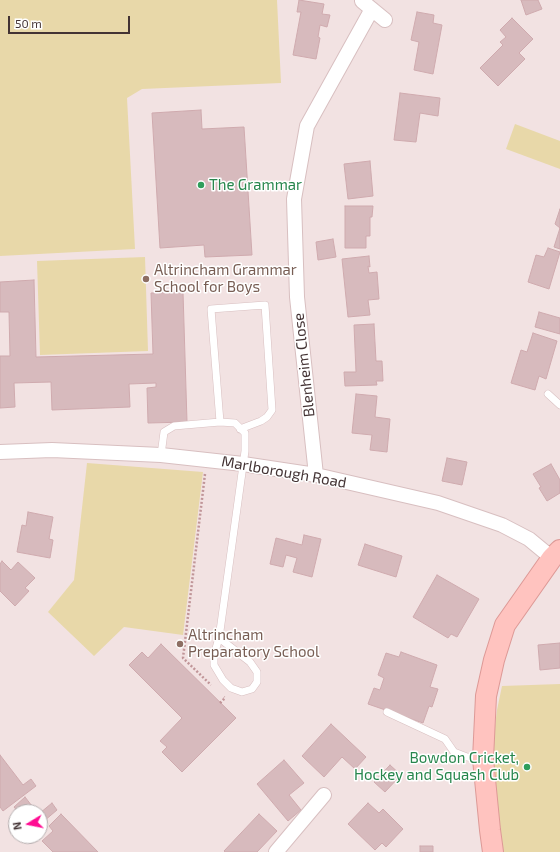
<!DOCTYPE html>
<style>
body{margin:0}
#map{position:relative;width:560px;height:852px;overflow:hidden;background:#f2e2e2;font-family:"Exo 2",sans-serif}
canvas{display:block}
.north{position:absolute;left:8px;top:804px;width:40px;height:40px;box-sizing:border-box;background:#fff;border:1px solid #b4adae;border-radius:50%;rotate:260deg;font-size:11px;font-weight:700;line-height:16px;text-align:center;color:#433334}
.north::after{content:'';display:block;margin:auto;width:14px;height:18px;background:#ff0c92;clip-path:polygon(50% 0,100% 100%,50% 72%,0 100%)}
.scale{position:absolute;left:8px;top:16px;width:122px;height:18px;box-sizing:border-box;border:2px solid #433334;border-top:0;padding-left:5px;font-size:12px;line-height:14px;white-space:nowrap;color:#433334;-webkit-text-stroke:3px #fff;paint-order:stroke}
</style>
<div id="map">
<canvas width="560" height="852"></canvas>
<div class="north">N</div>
<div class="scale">50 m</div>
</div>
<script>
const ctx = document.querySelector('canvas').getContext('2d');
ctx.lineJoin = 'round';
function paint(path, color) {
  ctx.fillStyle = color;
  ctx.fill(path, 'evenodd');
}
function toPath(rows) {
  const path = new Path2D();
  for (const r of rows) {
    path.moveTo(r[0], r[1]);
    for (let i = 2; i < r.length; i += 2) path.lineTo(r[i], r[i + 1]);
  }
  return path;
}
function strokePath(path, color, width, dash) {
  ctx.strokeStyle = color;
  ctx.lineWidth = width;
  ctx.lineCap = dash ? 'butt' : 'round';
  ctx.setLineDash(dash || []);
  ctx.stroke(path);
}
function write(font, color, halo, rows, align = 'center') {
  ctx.font = font + ' "Exo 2",sans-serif';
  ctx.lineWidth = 3;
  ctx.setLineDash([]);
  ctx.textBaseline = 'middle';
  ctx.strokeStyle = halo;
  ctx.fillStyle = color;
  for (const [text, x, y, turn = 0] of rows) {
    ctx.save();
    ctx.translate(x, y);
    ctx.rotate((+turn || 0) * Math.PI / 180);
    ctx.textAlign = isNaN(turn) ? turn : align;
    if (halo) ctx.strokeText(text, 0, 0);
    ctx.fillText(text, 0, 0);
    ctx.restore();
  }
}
paint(toPath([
 [0,0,277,0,281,83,142,89,127,98,135,249,0,256],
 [515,124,560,141,560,169,506,149],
 [145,257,148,351,40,355,37,261],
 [87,463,203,472,183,635,124,627,94,656,48,612,74,580],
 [560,684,560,852,503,852,494,775,493,758,494,734,497,710,502,686]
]), '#e8d8a9');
const building = toPath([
 [299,0,324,4,322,14,330,15,327,27,320,25,318,37,320,38,316,59,293,55,301,12,297,12,299,0],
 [521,0,538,0,542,9,526,15,521,0],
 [417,12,434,15,433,23,442,25,433,74,414,70,419,42,411,40,417,12],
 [512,18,533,39,519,53,525,59,498,86,480,68,503,45,500,42,506,37,500,30,512,18],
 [400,93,440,98,438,116,420,113,416,142,394,140,400,93],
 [201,110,202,129,244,127,252,255,205,257,204,245,160,248,152,113,201,110],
 [370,161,373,196,348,199,344,164,370,161],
 [345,206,373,206,372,217,370,217,370,236,366,236,366,248,345,248,345,206],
 [560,209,560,249,554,247,560,228,555,224,560,209],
 [333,239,336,257,318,260,316,242,333,239],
 [548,248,560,252,549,289,528,282,536,255,544,257,548,248],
 [369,256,370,267,368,266,369,273,377,272,379,299,368,300,370,315,348,317,342,259,369,256],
 [34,280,36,357,153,354,151,293,183,292,187,422,148,423,147,388,156,387,156,383,129,384,130,407,52,410,51,382,14,383,15,407,0,408,0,356,10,356,9,312,0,312,0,282,34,280],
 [539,312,560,318,560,334,535,327,539,312],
 [374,324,376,361,382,361,383,381,376,381,377,385,345,386,344,372,356,372,354,325,374,324],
 [533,333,557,341,546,379,539,376,535,390,511,383,521,350,527,352,533,333],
 [356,394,377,396,375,417,390,419,387,452,370,450,372,435,352,433,356,394],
 [447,458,467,462,462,485,442,481,447,458],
 [551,464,560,480,560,493,547,501,539,488,541,487,533,474,551,464],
 [28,512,53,517,49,539,53,540,50,558,17,552,22,525,26,526,28,512],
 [304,535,321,539,312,577,293,572,297,558,286,555,283,567,270,564,276,538,302,545,304,535],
 [365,544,402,556,396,577,358,565,365,544],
 [2,561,11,570,18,562,35,578,25,588,29,591,15,606,0,591,0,564,2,561],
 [437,575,479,599,457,637,451,634,448,638,413,617,437,575],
 [560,643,560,668,540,670,538,645,560,643],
 [161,644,236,718,182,772,162,752,167,747,160,741,182,718,129,665,142,652,148,658,161,644],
 [401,652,437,665,430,687,438,689,432,707,429,706,423,723,368,704,374,688,380,690,384,678,378,675,386,653,399,657,401,652],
 [331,724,366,757,355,769,342,757,324,777,302,756,331,724],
 [0,755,23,785,31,779,36,786,3,811,0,807,0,755],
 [284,760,304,783,289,795,301,810,288,821,257,784,284,760],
 [390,765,401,775,385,792,374,782,390,765],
 [25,797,32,806,25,812,18,812,14,807,25,797],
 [52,803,57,810,44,821,40,815,40,813,52,803],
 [368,803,379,813,383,809,403,829,386,847,382,843,375,850,348,824,368,803],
 [61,814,98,852,53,852,42,841,53,831,49,826,61,814],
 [259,814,277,831,257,852,225,852,224,851,259,814],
 [420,846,433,846,433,852,420,852,420,846]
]);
paint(building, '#d7babd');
strokePath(building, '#cfaaae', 1);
const lane = toPath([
 [548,394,560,405],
 [220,422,211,309,265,305,272,410,267,417,261,421,240,429],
 [161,455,164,432,174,426,220,422,235,423,245,433,245,451,219,638,214,655,214,665,223,680,231,688,242,692,252,689,257,682,257,672,250,662,219,638],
 [387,712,445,739,454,752,467,757,481,759]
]);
const street = toPath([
 [362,1,385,20],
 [0,452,52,450,161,455,243,464,316,475,438,503,502,525,529,539,552,558],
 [316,475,297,297,294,199,307,126,372,9],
 [276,852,324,795]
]);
const secondary = toPath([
 [493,852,490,830,483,759,486,696,494,660,505,625,552,558,560,550]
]);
strokePath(lane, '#d8bfc0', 8);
strokePath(street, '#d8bfc0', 16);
strokePath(secondary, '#dd9996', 22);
strokePath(toPath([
 [205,474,183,658,211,685],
 [220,703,225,698,224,697]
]), '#c09598', 2.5, [2, 2]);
strokePath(lane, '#fff', 7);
strokePath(street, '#fff', 14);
strokePath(secondary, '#ffc3bf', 20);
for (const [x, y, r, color] of [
 [201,185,4,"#2e9e5b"],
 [146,279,4,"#8d6e63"],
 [180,644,4,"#8d6e63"],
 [527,767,4,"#2e9e5b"]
]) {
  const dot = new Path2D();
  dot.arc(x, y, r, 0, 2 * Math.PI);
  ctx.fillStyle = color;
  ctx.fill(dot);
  strokePath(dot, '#fff', 1.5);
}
write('15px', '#27864d', '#fff', [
 ["The Grammar",209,185],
 ["Bowdon Cricket,",519,758,"right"],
 ["Hockey and Squash Club",519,775,"right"]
], 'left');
write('15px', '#785e54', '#fff', [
 ["Altrincham Grammar",154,270],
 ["School for Boys",154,287],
 ["Altrincham",188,635],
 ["Preparatory School",188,652]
], 'left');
write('15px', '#433334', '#fff', [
 ["Blenheim Close",304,365,-96],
 ["Marlborough Road",284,472,10]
]);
</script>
